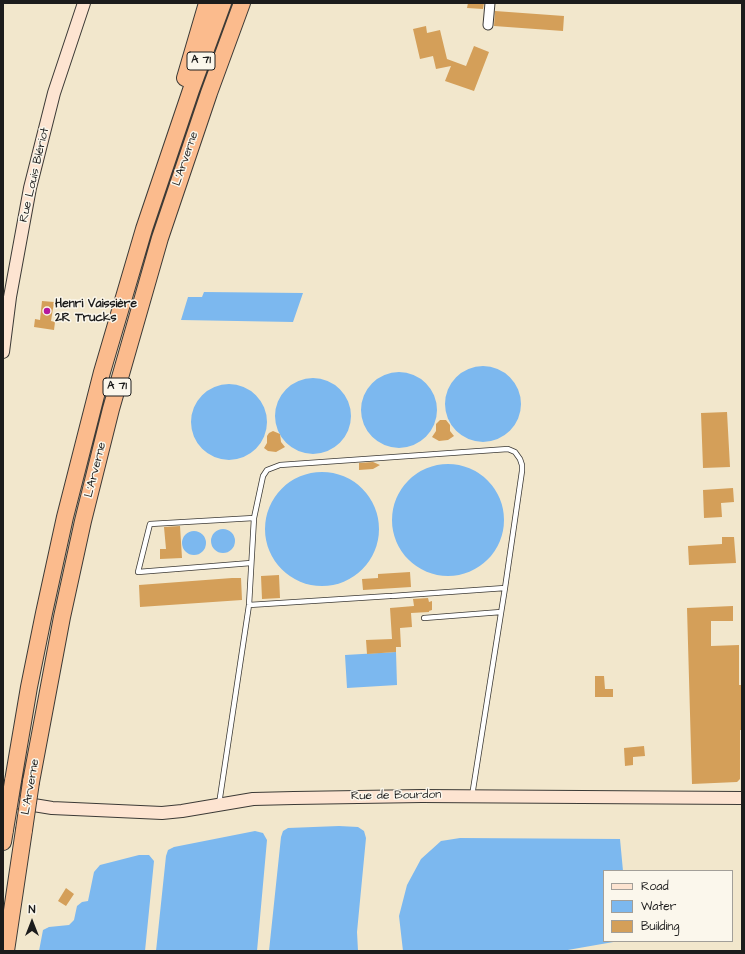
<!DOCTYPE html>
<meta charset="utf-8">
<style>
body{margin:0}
#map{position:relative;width:745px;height:954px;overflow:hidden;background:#f2e7cc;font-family:"Architects Daughter",sans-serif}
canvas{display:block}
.frame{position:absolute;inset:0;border:4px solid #1c1c1c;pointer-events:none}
.legend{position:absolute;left:603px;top:870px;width:130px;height:72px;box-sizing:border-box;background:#fbf7ec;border:1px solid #a29f99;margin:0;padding:5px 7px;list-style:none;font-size:12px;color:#1c1c1c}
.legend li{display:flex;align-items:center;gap:8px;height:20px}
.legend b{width:20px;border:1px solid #a29f99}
.north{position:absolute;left:12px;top:902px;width:40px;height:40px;-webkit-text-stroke:3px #fbf7ec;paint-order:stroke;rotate:0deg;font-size:11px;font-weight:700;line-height:16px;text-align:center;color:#1c1c1c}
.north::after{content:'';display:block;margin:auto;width:14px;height:18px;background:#1c1c1c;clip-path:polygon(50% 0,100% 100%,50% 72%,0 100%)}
</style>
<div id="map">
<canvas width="745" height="954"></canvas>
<div class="frame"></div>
<ul class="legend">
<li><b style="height:5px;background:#fde4d1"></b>Road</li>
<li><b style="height:11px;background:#7cb8ef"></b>Water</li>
<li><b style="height:11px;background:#d49f59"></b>Building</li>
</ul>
<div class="north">N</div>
</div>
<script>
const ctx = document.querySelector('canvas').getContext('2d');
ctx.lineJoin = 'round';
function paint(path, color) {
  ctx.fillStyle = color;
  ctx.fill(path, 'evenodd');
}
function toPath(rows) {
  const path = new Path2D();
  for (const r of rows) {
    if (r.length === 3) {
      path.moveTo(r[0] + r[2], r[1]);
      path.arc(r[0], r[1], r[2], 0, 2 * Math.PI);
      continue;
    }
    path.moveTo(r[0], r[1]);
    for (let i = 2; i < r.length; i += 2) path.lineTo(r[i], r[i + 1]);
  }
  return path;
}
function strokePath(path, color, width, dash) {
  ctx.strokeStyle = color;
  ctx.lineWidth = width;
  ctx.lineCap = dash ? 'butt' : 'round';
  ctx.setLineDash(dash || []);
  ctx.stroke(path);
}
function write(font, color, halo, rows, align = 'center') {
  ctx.font = font + ' "Architects Daughter",sans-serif';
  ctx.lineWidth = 3;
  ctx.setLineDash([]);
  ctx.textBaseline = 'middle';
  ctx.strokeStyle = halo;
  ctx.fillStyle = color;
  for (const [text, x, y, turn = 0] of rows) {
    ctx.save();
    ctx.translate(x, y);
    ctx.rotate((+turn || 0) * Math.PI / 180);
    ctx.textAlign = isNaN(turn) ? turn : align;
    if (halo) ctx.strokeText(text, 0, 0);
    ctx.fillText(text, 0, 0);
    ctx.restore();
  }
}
paint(toPath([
 [204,292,303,293,293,322,181,320,188,297,202,297],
 [483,404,38],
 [399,410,38],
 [313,416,38],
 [229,422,38],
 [448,520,56],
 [322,529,57],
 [223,541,12],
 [194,543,12],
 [396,652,397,685,347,688,345,655],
 [339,826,358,827,364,831,366,838,357,932,358,951,269,951,281,837,283,831,288,828],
 [255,831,263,833,267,840,257,951,156,951,166,856,168,850,174,847],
 [460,838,620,839,623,871,604,871,604,941,619,941,562,951,403,951,399,916,407,885,421,859,441,841],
 [139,855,149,855,154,861,145,951,39,951,43,930,49,927,69,925,74,920,77,906,82,902,88,901,94,872,100,865]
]), '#7cb8ef');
paint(toPath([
 [468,3,484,3,483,9,467,8],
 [495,11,564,16,563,31,494,26],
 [426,26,427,33,440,30,447,59,466,66,474,46,489,52,474,91,445,81,451,66,436,69,433,56,420,59,413,29],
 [42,301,54,302,51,321,55,322,54,330,34,327,35,319,40,320],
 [727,412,730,467,703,468,701,413],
 [440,420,446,420,450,425,450,431,454,436,448,440,439,441,432,437,436,431,436,424],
 [273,431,280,434,281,442,285,447,276,452,268,451,264,448,267,443,267,436,269,433],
 [373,462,380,465,373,469,359,470,359,463],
 [733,488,734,502,721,503,722,517,704,518,703,490],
 [180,526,182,558,160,559,160,549,166,549,164,527],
 [722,537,734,537,736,563,689,565,688,546,722,544],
 [410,572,411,587,363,590,362,579,378,578,378,574],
 [279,575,280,598,262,599,261,576],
 [232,578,241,578,242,600,140,607,139,585],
 [428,598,429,602,432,601,432,610,429,611,429,612,411,613,412,627,400,628,401,647,396,647,396,652,367,654,366,640,392,639,390,608,414,606,413,599],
 [733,606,733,621,711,621,711,646,739,645,739,685,742,685,742,730,740,730,740,779,737,782,692,784,687,608],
 [595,676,604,676,605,689,613,689,613,697,595,697],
 [644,746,645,756,633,757,633,765,625,766,624,748],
 [66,888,74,894,66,906,58,901]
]), '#d49f59');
const lane = toPath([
 [251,563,138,572,150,524,254,518],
 [392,596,505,588],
 [249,605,390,596],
 [424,618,501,612],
 [219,804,249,605,254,518,263,476,267,470,280,465,508,449,515,452,520,459,522,465,522,471,505,588,472,796]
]);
const street = toPath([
 [488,25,490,3]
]);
const secondary = toPath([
 [3,352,10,297,30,188,54,93,84,3],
 [3,800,52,808,162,813,182,811,253,799,294,798,422,796,742,798]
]);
const highway = toPath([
 [185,78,207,3],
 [13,781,29,687,44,613,65,517,102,372,144,229,191,90,223,3],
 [31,782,62,617,83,521,111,409,160,238,209,93,242,3],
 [3,842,5,830],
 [6,951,24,830]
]);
strokePath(lane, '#3c3a36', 6);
strokePath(street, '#3c3a36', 11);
strokePath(secondary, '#3c3a36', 14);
strokePath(highway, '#3c3a36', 18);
strokePath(lane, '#fff', 4.5);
strokePath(street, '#fff', 9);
strokePath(secondary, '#fde4d1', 12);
strokePath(highway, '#fbbb8d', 16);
const highwayBridge = toPath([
 [5,830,13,781],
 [24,830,31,782]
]);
strokePath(highwayBridge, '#3c3a36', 18, []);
strokePath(highwayBridge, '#fbbb8d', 16);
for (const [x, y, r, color] of [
 [47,311,4,"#b5179e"]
]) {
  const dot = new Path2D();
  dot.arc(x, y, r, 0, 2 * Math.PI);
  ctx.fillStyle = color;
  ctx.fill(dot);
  strokePath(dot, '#fbf7ec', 1.5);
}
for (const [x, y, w] of [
 [201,61,28],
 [117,387,28]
]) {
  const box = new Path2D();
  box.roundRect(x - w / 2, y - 9, w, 18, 3);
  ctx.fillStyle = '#fbf7ec';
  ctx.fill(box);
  strokePath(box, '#1c1c1c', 1);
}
write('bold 11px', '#1c1c1c', null, [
 ["A 71",201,61],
 ["A 71",117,387]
]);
write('12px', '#1c1c1c', '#fbf7ec', [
 ["L'Arverne",186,159,-71],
 ["Rue Louis Blériot",35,175,-77],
 ["L'Arverne",96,470,-76],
 ["L'Arverne",31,787,-80],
 ["Rue de Bourdon",396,796,-1]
]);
write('bold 12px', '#1c1c1c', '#fbf7ec', [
 ["Henri Vaissière",55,304],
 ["2R Trucks",55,318]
], 'left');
</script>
